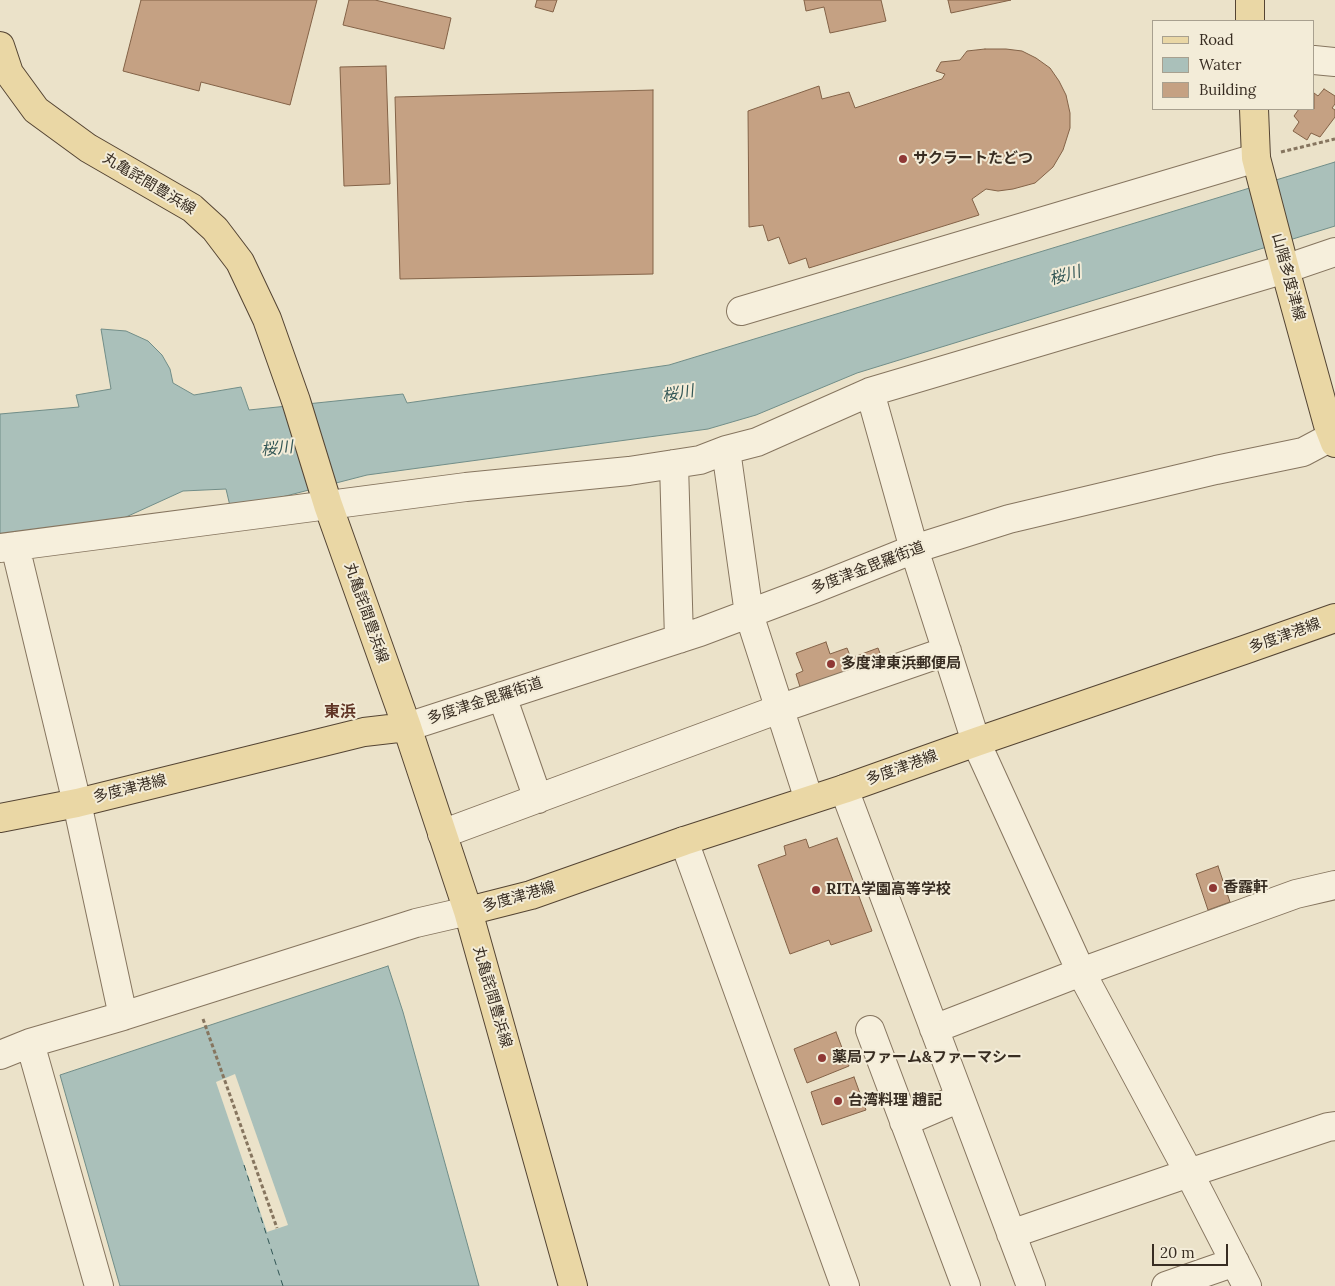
<!DOCTYPE html>
<meta charset="utf-8">
<style>
body{margin:0}
#map{position:relative;width:1335px;height:1286px;overflow:hidden;background:#ebe2c9;font-family:Lora,serif}
canvas{display:block}
.legend{position:absolute;left:1152px;top:20px;width:162px;height:90px;box-sizing:border-box;background:#f3ecd8;border:1px solid #a8a08f;margin:0;padding:6px 9px;list-style:none;font-size:15px;color:#382d22}
.legend li{display:flex;align-items:center;gap:10px;height:25px}
.legend b{width:25px;border:1px solid #a8a08f}
.scale{position:absolute;left:1152px;top:1244px;width:76px;height:22px;box-sizing:border-box;border:2px solid #382d22;border-top:0;padding-left:6px;font-size:15px;line-height:18px;white-space:nowrap;color:#382d22;-webkit-text-stroke:4px #f3ecd8;paint-order:stroke}
</style>
<div id="map">
<canvas width="1335" height="1286"></canvas>
<ul class="legend">
<li><b style="height:6px;background:#ead7a5"></b>Road</li>
<li><b style="height:14px;background:#aac0ba"></b>Water</li>
<li><b style="height:14px;background:#c5a183"></b>Building</li>
</ul>
<div class="scale">20 m</div>
</div>
<script>
const ctx = document.querySelector('canvas').getContext('2d');
ctx.lineJoin = 'round';
function paint(path, color) {
  ctx.fillStyle = color;
  ctx.fill(path, 'evenodd');
}
function toPath(rows) {
  const path = new Path2D();
  for (const r of rows) {
    path.moveTo(r[0], r[1]);
    for (let i = 2; i < r.length; i += 2) path.lineTo(r[i], r[i + 1]);
  }
  return path;
}
function strokePath(path, color, width, dash) {
  ctx.strokeStyle = color;
  ctx.lineWidth = width;
  ctx.lineCap = dash ? 'butt' : 'round';
  ctx.setLineDash(dash || []);
  ctx.stroke(path);
}
function write(font, color, halo, rows, align = 'center') {
  ctx.font = font + ' Lora,"Noto Sans JP",serif';
  ctx.lineWidth = 4;
  ctx.setLineDash([]);
  ctx.textBaseline = 'middle';
  ctx.strokeStyle = halo;
  ctx.fillStyle = color;
  for (const [text, x, y, turn = 0] of rows) {
    ctx.save();
    ctx.translate(x, y);
    ctx.rotate((+turn || 0) * Math.PI / 180);
    ctx.textAlign = isNaN(turn) ? turn : align;
    if (halo) ctx.strokeText(text, 0, 0);
    ctx.fillText(text, 0, 0);
    ctx.restore();
  }
}
const water = toPath([
 [1335,162,1335,226,857,373,756,415,708,429,367,475,278,498,230,506,226,489,183,491,115,522,0,537,0,414,79,407,76,395,111,389,101,329,126,331,148,341,162,355,170,369,173,383,194,395,241,387,249,410,403,394,407,403,669,365,1335,162],
 [388,966,403,1012,479,1286,120,1286,60,1075,388,966]
]);
paint(water, '#aac0ba');
strokePath(water, '#718d88', 1);
paint(toPath([
 [235,1074,288,1225,267,1232,216,1082]
]), '#ebe2c9');
strokePath(toPath([
 [244,1165,283,1286]
]), '#325655', 1, [6, 5]);
const building = toPath([
 [141,0,317,0,290,105,201,82,199,91,123,71,141,0],
 [349,0,375,0,451,18,444,49,343,25,349,0],
 [537,0,557,0,553,12,535,7,537,0],
 [804,0,881,0,886,21,830,33,824,7,806,11,804,0],
 [948,0,1011,0,951,13,948,0],
 [985,49,1006,49,1022,51,1036,58,1050,68,1059,81,1066,95,1070,113,1070,128,1063,150,1053,167,1035,183,1013,189,998,191,986,189,972,199,979,215,809,268,806,258,789,264,779,237,768,241,763,225,749,227,748,111,819,86,822,99,849,92,855,108,942,79,945,74,936,71,941,62,960,60,967,51,985,49],
 [386,66,390,184,344,186,340,67,386,66],
 [1324,89,1335,96,1335,104,1332,108,1335,110,1335,117,1320,137,1311,133,1307,140,1293,131,1299,122,1294,116,1299,109,1314,109,1314,93,1318,96,1324,89],
 [653,90,653,274,400,279,395,97,653,90],
 [826,642,830,654,847,648,851,658,878,648,883,661,801,690,796,674,803,671,796,653,826,642],
 [837,838,872,931,831,945,829,940,790,954,758,865,786,855,784,846,806,839,809,848,837,838],
 [1218,866,1230,902,1208,910,1196,874,1218,866],
 [836,1032,849,1066,807,1083,794,1049,836,1032],
 [854,1077,866,1110,822,1125,811,1092,854,1077]
]);
paint(building, '#c5a183');
strokePath(building, '#836247', 1);
const minor = toPath([
 [1314,60,1335,62],
 [741,311,1256,158],
 [870,392,914,549,976,742,1081,972,1189,1173,1247,1286],
 [726,450,749,614,809,800],
 [674,464,679,639],
 [15,546,77,803,123,1016],
 [0,548,466,487,629,471,700,460,726,450,757,442,870,392,1285,269,1335,252],
 [502,696,538,799],
 [407,727,700,632,814,589,914,549,1009,519,1216,470,1303,452,1335,435],
 [844,789,1031,1286],
 [442,834,779,709,947,651],
 [684,841,845,1286],
 [934,1029,1081,972,1296,894,1335,885],
 [870,1030,966,1286],
 [30,1043,99,1286],
 [0,1055,30,1043,123,1016,416,923,468,911],
 [904,1122,960,1098],
 [1011,1234,1189,1173,1328,1127,1335,1126],
 [1166,1286,1235,1262]
]);
const major = toPath([
 [1250,0,1250,21],
 [0,46,9,73,36,110,88,148,192,208,215,229,240,262,267,319,296,401,328,505,407,727,468,911,573,1286],
 [1254,109,1256,158,1285,269,1328,425,1335,443],
 [0,818,77,803,364,732,407,727],
 [468,911,531,895,684,841,844,789,976,742,1244,650,1335,618]
]);
strokePath(minor, '#86755f', 30);
strokePath(major, '#544433', 30);
strokePath(toPath([
 [1281,152,1335,139],
 [203,1019,277,1228]
]), '#86755f', 3, [4, 2.5]);
strokePath(minor, '#f6efdc', 28);
strokePath(major, '#ead7a5', 28);
for (const [x, y, r, color] of [
 [903,159,5,"#8f3835"],
 [831,664,5,"#8f3835"],
 [1213,888,5,"#8f3835"],
 [816,890,5,"#8f3835"],
 [822,1058,5,"#8f3835"],
 [838,1101,5,"#8f3835"]
]) {
  const dot = new Path2D();
  dot.arc(x, y, r, 0, 2 * Math.PI);
  ctx.fillStyle = color;
  ctx.fill(dot);
  strokePath(dot, '#f3ecd8', 2);
}
write('bold 15px', '#382d22', '#f3ecd8', [
 ["サクラートたどつ",913,159],
 ["多度津東浜郵便局",841,664],
 ["香露軒",1223,888],
 ["RITA学園高等学校",826,890],
 ["薬局ファーム&ファーマシー",832,1058],
 ["台湾料理 趙記",848,1101]
], 'left');
write('15px', '#382d22', '#f3ecd8', [
 ["丸亀詫間豊浜線",149,184,31],
 ["山階多度津線",1288,277,75],
 ["多度津金毘羅街道",868,568,-21],
 ["丸亀詫間豊浜線",366,613,71],
 ["多度津港線",1285,636,-20],
 ["多度津金毘羅街道",485,701,-18],
 ["多度津港線",902,768,-20],
 ["多度津港線",130,789,-14],
 ["多度津港線",519,897,-16],
 ["丸亀詫間豊浜線",492,997,74]
]);
write('italic 16px', '#325655', '#f3ecd8', [
 ["桜川",1065,276,-16],
 ["桜川",678,394,-10],
 ["桜川",277,449,-6]
]);
write('bold 16px', '#603425', '#f3ecd8', [
 ["東浜",340,712]
]);
</script>
